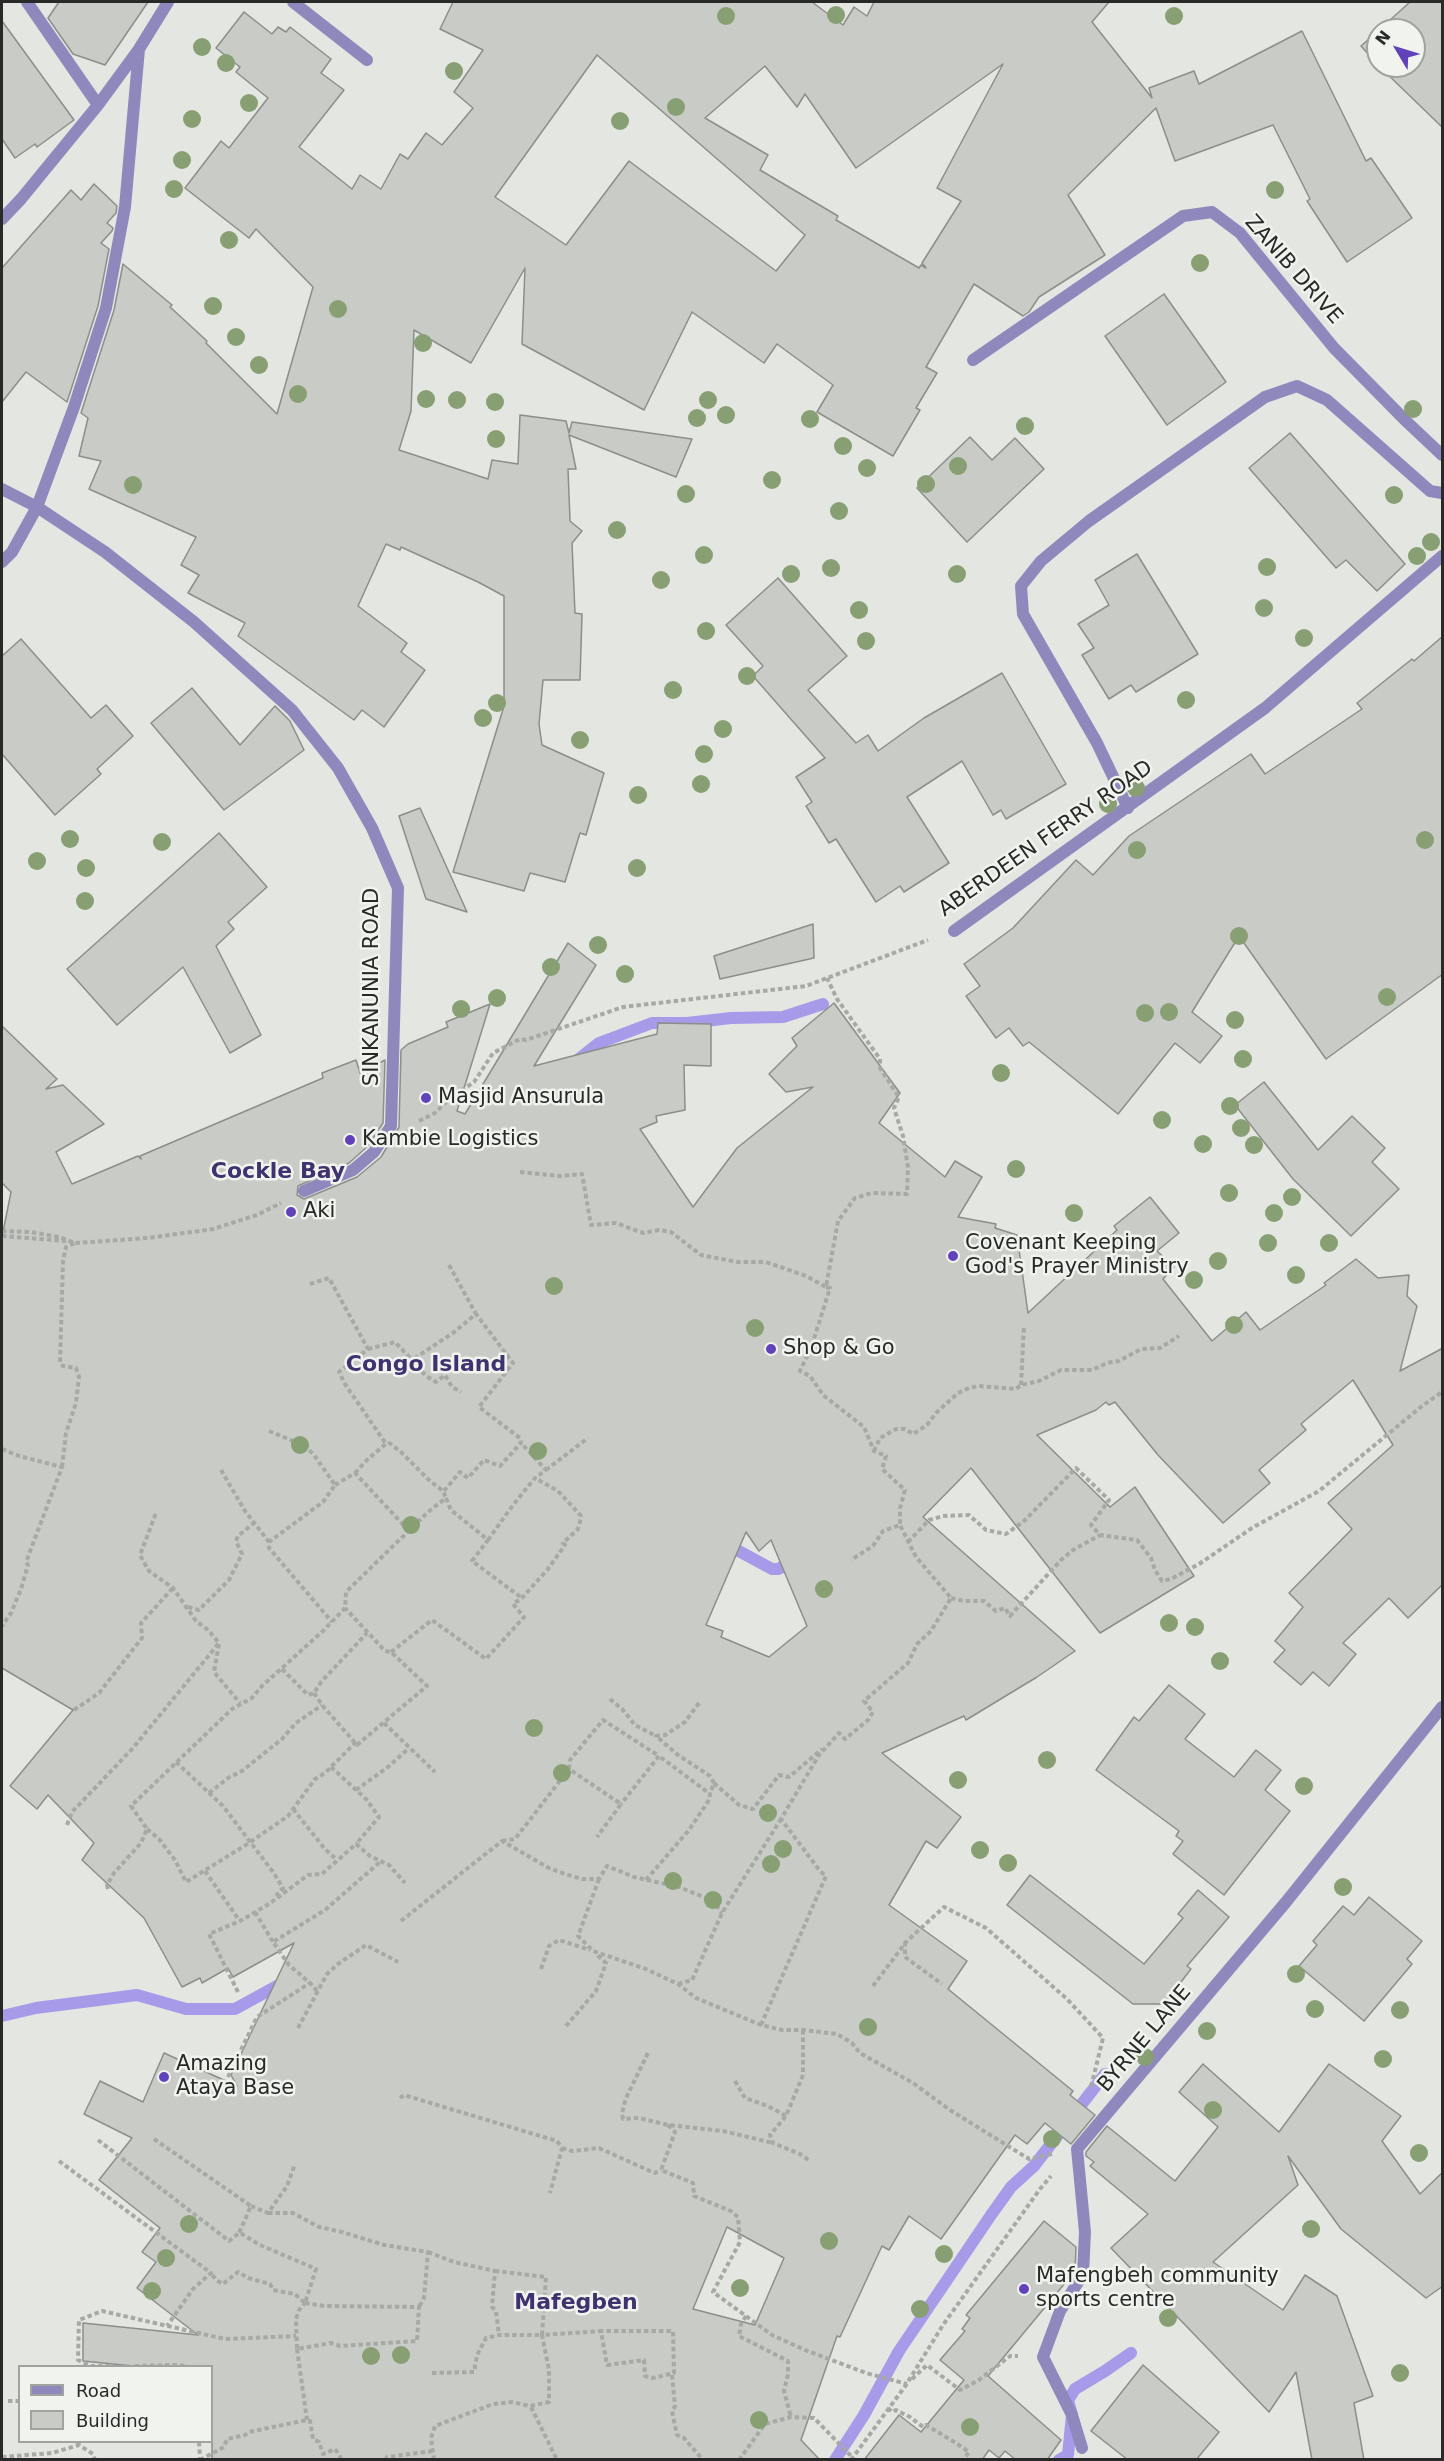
<!DOCTYPE html>
<style>
body{margin:0}
#map{position:relative;width:1444px;height:2461px;overflow:hidden;background:#e3e6e1;font-family:"DejaVu Sans",sans-serif}
canvas{display:block}
.frame{position:absolute;inset:0;border:3px solid #292a28;pointer-events:none}
.legend{position:absolute;left:18px;top:2365px;width:195px;height:78px;box-sizing:border-box;background:#f0f3ee;border:2px solid #a0a39f;margin:0;padding:8px 10px;list-style:none;font-size:18px;color:#292a28}
.legend li{display:flex;align-items:center;gap:12px;height:30px}
.legend b{width:30px;border:2px solid #a0a39f}
.north{position:absolute;left:1366px;top:18px;width:60px;height:60px;box-sizing:border-box;background:#f0f3ee;border:2px solid #a0a39f;border-radius:50%;rotate:308deg;font-size:16px;font-weight:700;line-height:24px;text-align:center;color:#292a28}
.north::after{content:'';display:block;margin:auto;width:21px;height:27px;background:#6242ba;clip-path:polygon(50% 0,100% 100%,50% 72%,0 100%)}
</style>
<div id="map">
<canvas width="1444" height="2461"></canvas>
<div class="frame"></div>
<ul class="legend">
<li><b style="height:8px;background:#8f88bd"></b>Road</li>
<li><b style="height:16px;background:#c8cbc6"></b>Building</li>
</ul>
<div class="north">N</div>
</div>
<script>
const ctx = document.querySelector('canvas').getContext('2d');
ctx.lineJoin = 'round';
function toPath(rows) {
  const path = new Path2D();
  for (const r of rows) {
    path.moveTo(r[0], r[1]);
    for (let i = 2; i < r.length; i += 2) path.lineTo(r[i], r[i + 1]);
  }
  return path;
}
function strokePath(path, color, width, dash) {
  ctx.strokeStyle = color;
  ctx.lineWidth = width;
  ctx.lineCap = dash ? 'butt' : 'round';
  ctx.setLineDash(dash || []);
  ctx.stroke(path);
}
function paint(path, color) {
  ctx.fillStyle = color;
  ctx.fill(path, 'evenodd');
}
function write(font, color, halo, rows, align = 'center') {
  ctx.font = font + ' "DejaVu Sans",sans-serif';
  ctx.lineWidth = 5;
  ctx.setLineDash([]);
  ctx.textBaseline = 'middle';
  ctx.strokeStyle = halo;
  ctx.fillStyle = color;
  for (const [text, x, y, turn = 0] of rows) {
    ctx.save();
    ctx.translate(x, y);
    ctx.rotate((+turn || 0) * Math.PI / 180);
    ctx.textAlign = isNaN(turn) ? turn : align;
    if (halo) ctx.strokeText(text, 0, 0);
    ctx.fillText(text, 0, 0);
    ctx.restore();
  }
}
strokePath(toPath([
 [575,1062,599,1043,652,1023,687,1023,731,1018,783,1017,823,1004],
 [724,1543,772,1569,778,1569,795,1561],
 [2,2016,36,2008,137,1995,186,2009,235,2009,286,1981],
 [835,2460,864,2415,899,2351,991,2215,1011,2187,1034,2166,1105,2074],
 [1059,2460,1068,2455,1072,2415,1068,2400,1075,2389,1105,2371,1131,2353]
]), '#a79ae9', 12);
const building = toPath([
 [59,2,148,2,105,65,73,54,48,18,59,2],
 [453,2,812,2,843,25,854,7,867,16,874,2,1109,2,1092,22,1152,98,1149,88,1194,71,1199,84,1302,31,1366,161,1371,158,1412,218,1347,262,1307,201,1310,199,1273,125,1175,161,1156,108,1068,195,1105,255,1039,297,1029,312,1023,316,974,284,926,367,937,373,916,408,920,410,893,456,817,412,833,385,777,344,764,363,692,312,644,410,522,344,525,268,471,363,414,330,411,411,399,450,488,479,492,460,518,464,520,415,566,421,569,433,572,422,692,439,676,477,569,435,576,469,568,469,570,521,582,531,572,543,575,613,582,614,580,680,543,680,539,724,542,745,604,773,586,835,580,833,565,882,530,873,524,891,453,872,504,706,504,596,478,582,401,547,400,550,386,544,358,606,407,643,401,652,425,670,384,727,362,710,354,720,238,636,245,623,188,593,199,575,181,565,196,537,89,489,101,461,79,456,88,418,81,413,114,310,123,264,172,305,170,307,207,341,206,343,277,414,313,287,256,229,249,238,185,188,221,141,229,148,268,98,236,72,240,67,216,48,244,12,272,34,278,27,286,32,290,27,331,59,321,73,344,90,299,147,352,189,360,175,381,189,400,154,408,159,426,133,442,145,473,108,454,92,483,50,440,29,453,2],
 [597,55,805,235,776,271,629,161,566,245,495,197,597,55],
 [1003,64,937,188,961,201,922,263,926,268,921,265,919,268,836,220,838,216,760,170,768,155,705,118,765,66,797,107,805,94,856,168,1003,64],
 [1410,2,1443,2,1443,128,1379,66,1414,66,1414,30,1379,30,1410,2],
 [2,21,74,120,37,147,35,144,15,158,2,139,2,21],
 [1378,31,1378,65,1361,46,1378,31],
 [94,184,117,206,116,213,107,223,113,228,112,231,101,243,109,249,98,306,67,402,26,372,2,402,2,268,71,190,81,200,94,184],
 [1164,294,1226,382,1167,425,1105,336,1164,294],
 [1290,433,1405,564,1377,591,1346,560,1336,568,1249,468,1290,433],
 [970,437,992,460,1015,438,1044,469,967,542,917,488,970,437],
 [1137,554,1198,654,1136,692,1131,685,1109,699,1082,655,1094,648,1078,624,1109,605,1095,580,1137,554],
 [778,578,847,656,808,690,856,743,868,735,878,751,924,718,1002,673,1066,784,1006,819,1001,810,993,815,962,761,907,797,949,863,904,892,900,886,876,902,836,839,829,843,806,806,812,802,796,777,825,758,753,676,763,666,726,625,778,578],
 [1443,636,1443,974,1326,1059,1239,936,1192,1012,1222,1036,1200,1063,1175,1043,1118,1114,1029,1042,1023,1046,1009,1028,996,1038,966,996,980,986,964,964,1013,928,1076,860,1093,875,1129,836,1251,754,1265,774,1362,709,1357,703,1412,659,1414,661,1443,636],
 [21,639,91,718,106,705,133,736,97,769,101,774,55,815,2,754,2,656,21,639],
 [192,688,240,745,275,706,290,721,304,750,224,810,151,723,192,688],
 [420,808,467,912,426,899,399,816,420,808],
 [219,833,267,887,228,922,234,929,216,946,261,1035,230,1053,183,967,117,1025,67,969,219,833],
 [813,924,814,958,720,979,714,956,813,924],
 [568,943,596,965,534,1066,657,1034,658,1023,711,1024,711,1066,684,1065,685,1110,656,1116,657,1122,640,1129,693,1207,737,1148,813,1087,786,1092,769,1074,797,1046,792,1038,834,1003,900,1093,879,1123,945,1177,955,1161,982,1177,958,1217,996,1224,995,1228,1017,1235,1028,1313,1117,1230,1114,1226,1150,1197,1179,1233,1157,1251,1174,1267,1163,1279,1212,1341,1246,1312,1260,1330,1326,1285,1324,1283,1356,1259,1378,1278,1409,1275,1407,1296,1417,1306,1400,1371,1443,1348,1443,1584,1408,1618,1389,1598,1343,1643,1356,1654,1329,1686,1313,1672,1301,1685,1274,1662,1285,1650,1275,1641,1303,1607,1289,1593,1352,1529,1328,1503,1393,1445,1353,1380,1301,1424,1306,1430,1259,1470,1270,1483,1223,1523,1158,1455,1115,1402,1109,1405,1106,1402,1096,1410,1037,1435,1110,1507,1135,1487,1194,1576,1100,1633,971,1468,923,1517,1075,1651,1037,1677,966,1720,964,1716,882,1753,961,1817,937,1848,926,1841,889,1905,967,1961,948,1989,1073,2091,1070,2095,1095,2115,1071,2144,1045,2123,1027,2144,1015,2135,941,2239,909,2216,889,2250,882,2246,840,2337,837,2336,801,2440,820,2460,212,2460,212,2367,143,2367,83,2361,83,2323,198,2335,137,2288,156,2262,142,2252,160,2228,99,2180,132,2138,84,2114,100,2081,143,2102,164,2053,237,2086,231,2075,294,1943,233,1977,228,1968,202,1983,200,1978,182,1987,144,1918,82,1860,94,1843,48,1795,37,1809,10,1786,73,1710,2,1668,2,1237,11,1192,2,1183,2,1026,57,1079,46,1089,63,1085,104,1124,56,1152,72,1184,138,1156,141,1159,140,1156,323,1078,322,1073,356,1060,360,1073,385,1060,383,1123,368,1146,349,1163,298,1186,297,1195,304,1199,357,1177,381,1157,399,1127,401,1050,408,1044,448,1027,446,1022,490,1004,457,1111,465,1114,568,943],
 [746,1532,759,1551,771,1540,807,1626,769,1657,721,1637,723,1631,706,1625,746,1532],
 [727,2227,784,2258,755,2325,693,2309,727,2227],
 [1264,1082,1318,1150,1352,1116,1385,1148,1372,1162,1399,1189,1351,1236,1293,1179,1235,1105,1264,1082],
 [1169,1685,1205,1714,1185,1739,1234,1777,1256,1750,1281,1770,1265,1790,1290,1811,1224,1895,1173,1854,1183,1841,1176,1836,1179,1831,1096,1770,1134,1717,1139,1721,1169,1685],
 [1030,1875,1144,1964,1183,1918,1178,1914,1198,1890,1229,1917,1187,1966,1191,1969,1164,2004,1133,2004,1007,1905,1030,1875],
 [1369,1897,1422,1941,1407,1959,1412,1964,1364,2021,1299,1966,1317,1945,1313,1941,1343,1906,1354,1915,1369,1897],
 [1203,2064,1279,2132,1329,2064,1401,2116,1382,2141,1420,2194,1443,2172,1443,2286,1426,2298,1341,2229,1288,2156,1298,2185,1213,2262,1283,2310,1305,2275,1337,2296,1373,2396,1354,2403,1364,2460,1312,2460,1296,2372,1269,2412,1111,2248,1148,2214,1090,2166,1094,2162,1086,2156,1086,2152,1107,2126,1175,2181,1218,2127,1179,2092,1203,2064],
 [1044,2221,1076,2247,1075,2271,988,2376,1061,2440,1047,2460,1016,2460,1005,2451,999,2458,989,2450,982,2460,864,2460,899,2415,921,2432,964,2380,940,2360,965,2331,962,2329,970,2318,966,2315,1044,2221],
 [1143,2365,1219,2432,1196,2460,1128,2460,1091,2431,1143,2365]
]);
paint(building, '#c8cbc6');
strokePath(building, '#8c8e8a', 1.5);
strokePath(toPath([
 [419,1121,435,1113,448,1100,474,1082,493,1053,520,1039,526,1040,623,1007,806,986,928,940],
 [520,1172,560,1176,582,1174,591,1225,616,1223,643,1233,659,1230,671,1232,701,1255,737,1262,766,1262,806,1276,826,1287,838,1221,855,1198,872,1193,907,1194,908,1167,903,1136,894,1108,899,1097,880,1068,880,1059,837,999,827,978],
 [2,1231,31,1232,59,1237,75,1243,148,1238,213,1229,257,1215,281,1203],
 [2,1236,66,1241],
 [449,1265,476,1314,453,1333,412,1360,426,1376,436,1382,445,1375,452,1387,461,1392],
 [310,1284,329,1278,368,1349,339,1372,345,1384,384,1441,388,1442,401,1452,431,1482,443,1491,446,1498],
 [826,1287,830,1288,811,1348,800,1371,810,1376,823,1395,864,1427,874,1451,886,1456,882,1469,905,1490,900,1508,900,1525,883,1531,873,1546,851,1560],
 [368,1349,395,1342,412,1360],
 [1021,1385,1024,1325],
 [269,1431,305,1446,314,1455,335,1485,323,1502,269,1542,269,1548,332,1622],
 [2,1449,19,1456,62,1467,26,1562,28,1565,21,1589,11,1613,2,1626],
 [874,1451,880,1438,896,1429,905,1429,913,1434,927,1425,936,1413,958,1393,969,1388,978,1386,1016,1389,1021,1385,1039,1381,1061,1370,1092,1370,1107,1363,1119,1361,1141,1349,1160,1348,1179,1336],
 [62,1467,66,1433,76,1403,79,1377,76,1368,63,1366,60,1363,63,1261,66,1247,75,1243],
 [221,1470,245,1511,269,1542],
 [546,1470,588,1438],
 [355,1473,367,1460,388,1442],
 [335,1485,355,1473,409,1531],
 [444,1491,460,1472,468,1478,484,1460,500,1466,521,1443,520,1438,479,1407,513,1363,476,1314],
 [488,1540,513,1505,535,1478,546,1470,521,1443],
 [908,1542,929,1520,943,1516,969,1515,986,1530,1006,1534,1024,1521,1076,1468,1109,1500,1091,1525,1100,1535,1137,1540,1151,1558,1155,1570,1162,1581,1171,1579,1199,1564,1252,1528,1319,1491,1422,1406,1442,1392],
 [951,1598,964,1601,984,1601,996,1611,1005,1608,1010,1616,1061,1560,1073,1550,1100,1535],
 [188,1607,199,1610,229,1580,242,1554,236,1541,238,1536,254,1523],
 [219,1644,214,1672,240,1703],
 [391,1652,432,1620,486,1659,524,1617,513,1604,522,1598,548,1569,565,1545,563,1543,578,1529,580,1522,581,1516,558,1491,535,1478],
 [282,1669,308,1695,314,1693,321,1682,367,1633],
 [314,1693,322,1705,357,1745,427,1686,391,1652,385,1651,345,1608],
 [610,1699,622,1709,635,1725,656,1736],
 [699,1703,685,1722,665,1735,656,1736,678,1755,710,1776,714,1783,710,1794],
 [74,1710,99,1693,142,1638,141,1623,173,1588],
 [384,1723,435,1772],
 [176,1762,223,1806,273,1872,283,1888,276,1896],
 [331,1767,366,1799,379,1817,356,1844],
 [569,1769,570,1760,603,1720,659,1756,621,1804],
 [714,1783,739,1805,753,1809,779,1775,789,1777,822,1749],
 [356,1790,388,1767,409,1748],
 [209,1793,228,1778,242,1771,282,1739,296,1723,322,1705],
 [293,1809,325,1849,337,1860],
 [67,1825,72,1812,133,1748,219,1643,208,1630,196,1621,173,1588,149,1571,140,1555,156,1513],
 [147,1829,159,1839,175,1860,186,1882,249,1843,288,1816,315,1779,325,1773,356,1742],
 [502,1841,515,1839,569,1769,621,1804,597,1837],
 [205,1871,239,1920],
 [599,1879,578,1936,593,1951,646,1969,678,1984,696,1998,761,2025,782,2030,803,2030,837,2034,852,2043,860,2053,913,2083,950,2110,1029,2159,1052,2154],
 [646,1880,689,1830,709,1800,710,1794,659,1756],
 [108,1889,107,1885,114,1873,141,1843,147,1829,131,1806,232,1709,252,1698,262,1686,324,1630,345,1608,346,1592,428,1512,446,1498,451,1510,488,1540,472,1561,522,1598],
 [255,1912,273,1942],
 [401,1921,502,1841,549,1868,565,1874,582,1879,599,1879,607,1866,634,1877,679,1887,713,1901,722,1913],
 [905,1942,905,1957,942,1984],
 [541,1969,549,1946,559,1940,590,1950],
 [678,1984,692,1980,722,1913,781,1819],
 [873,1986,906,1942,944,1907,986,1928,1067,1999,1103,2038,1091,2087],
 [317,1991,310,1983,289,1965,273,1942,325,1910,380,1862],
 [238,1992,209,1934,240,1921,269,1904,308,1875,322,1874,356,1844,370,1856,389,1865,405,1883],
 [761,2025,826,1876,820,1871,781,1819,819,1755,839,1733,845,1739,868,1720,873,1712,864,1701,908,1663,917,1644,931,1631,951,1598,916,1557,900,1525],
 [566,2026,596,1991,606,1963,596,1954],
 [298,2028,327,1974,338,1964,366,1945,398,1962],
 [803,2030,803,2075,786,2116,770,2135,773,2143,800,2154,810,2161],
 [648,2053,626,2098,622,2113,623,2119,639,2118,668,2125,723,2131,773,2143],
 [228,2077,257,2017,310,1983],
 [735,2081,745,2098,768,2106,786,2116],
 [400,2098,404,2095,557,2141,562,2148,550,2193],
 [668,2125,675,2132,661,2170,693,2183,694,2196,731,2211,738,2217,740,2242,713,2292,772,2335,805,2350,866,2373,907,2384],
 [154,2139,251,2206,239,2233],
 [98,2140,229,2241,239,2233,242,2234,260,2245,316,2269,305,2303,295,2294,273,2290,270,2284,248,2278,238,2272,223,2284,216,2280,211,2273],
 [562,2148,572,2151,599,2148,650,2171,655,2173,661,2170],
 [59,2161,211,2273,193,2289,167,2326],
 [251,2206,268,2213,287,2186,295,2164],
 [268,2213,293,2213,319,2227,342,2232,384,2245,428,2252,424,2298,419,2307],
 [428,2252,454,2262,495,2271,492,2307,496,2311,499,2335],
 [305,2303,324,2306,419,2307,417,2341,340,2346,331,2343,297,2349,296,2319,299,2310,305,2303],
 [746,2316,741,2324,739,2336,788,2361,788,2374,784,2391,791,2417],
 [297,2349,307,2420],
 [110,2366,91,2366,78,2360,79,2320,102,2311,225,2339,296,2336],
 [135,2366,174,2365,188,2366],
 [432,2373,474,2372,477,2355,486,2338,499,2335,542,2335,546,2277,495,2271],
 [672,2375,675,2406,672,2411,677,2435,684,2438,703,2460],
 [912,2379,927,2365,960,2390,979,2380,1010,2356,1018,2356],
 [8,2401,20,2401],
 [531,2407,557,2460],
 [888,2408,892,2412,896,2410,910,2417,923,2427,926,2425,956,2443,969,2452,963,2460],
 [78,2442,79,2445,93,2454,95,2460],
 [199,2442,200,2458],
 [2,2457,52,2453,79,2445],
 [200,2460,224,2447,227,2439,245,2435,249,2432,307,2420,310,2421,313,2439,319,2442,323,2454,335,2449,342,2460],
 [385,2460,387,2457,433,2451],
 [434,2460,431,2438,435,2426,493,2404,512,2402,530,2406,549,2402,549,2370,542,2335,601,2331,607,2365,644,2360,645,2376,653,2378,674,2373,673,2331,601,2331],
 [739,2460,765,2424,791,2417,814,2418,852,2457],
 [851,2460,906,2385,943,2325,1040,2189,1051,2176]
]), '#a7a9a5', 4, [4.5, 3]);
strokePath(toPath([
 [293,2,367,60]
]), '#8f88bd', 12);
strokePath(toPath([
 [27,2,98,105],
 [2,219,21,199,98,105,139,49,168,2],
 [973,360,1183,216,1212,212,1240,233,1334,348,1407,422,1442,455],
 [2,489,37,507,105,552,194,622,292,710,338,768,372,828,398,888,391,1126,374,1152,353,1170,304,1191],
 [2,562,12,552,37,507,74,407,106,308,125,207,139,49],
 [1128,808,1097,743,1023,614,1021,586,1041,561,1089,521,1265,397,1297,386,1327,400,1430,491,1442,493],
 [954,931,1265,708,1442,556],
 [1082,2448,1072,2415,1043,2357,1060,2311,1083,2274,1085,2232,1077,2149,1286,1902,1442,1707]
]), '#8f88bd', 12);
ctx.fillStyle = '#879f73';
for (const [x, y] of [
 [836,15],
 [726,16],
 [1174,16],
 [202,47],
 [226,63],
 [454,71],
 [249,103],
 [676,107],
 [192,119],
 [620,121],
 [182,160],
 [174,189],
 [1275,190],
 [229,240],
 [1200,263],
 [213,306],
 [338,309],
 [236,337],
 [423,343],
 [259,365],
 [298,394],
 [426,399],
 [457,400],
 [708,400],
 [495,402],
 [1413,409],
 [726,415],
 [697,418],
 [810,419],
 [1025,426],
 [496,439],
 [843,446],
 [958,466],
 [867,468],
 [772,480],
 [926,484],
 [133,485],
 [686,494],
 [1394,495],
 [839,511],
 [617,530],
 [1431,542],
 [704,555],
 [1417,556],
 [1267,567],
 [831,568],
 [791,574],
 [957,574],
 [661,580],
 [1264,608],
 [859,610],
 [706,631],
 [1304,638],
 [866,641],
 [747,676],
 [673,690],
 [1186,700],
 [497,703],
 [483,718],
 [723,729],
 [580,740],
 [704,754],
 [701,784],
 [1136,788],
 [638,795],
 [1108,804],
 [70,839],
 [1425,840],
 [162,842],
 [1137,850],
 [37,861],
 [86,868],
 [637,868],
 [85,901],
 [1239,936],
 [598,945],
 [551,967],
 [625,974],
 [1387,997],
 [497,998],
 [461,1009],
 [1169,1012],
 [1145,1013],
 [1235,1020],
 [1243,1059],
 [1001,1073],
 [1230,1106],
 [1162,1120],
 [1241,1128],
 [1203,1144],
 [1254,1145],
 [1016,1169],
 [1229,1193],
 [1292,1197],
 [1074,1213],
 [1274,1213],
 [1268,1243],
 [1329,1243],
 [1218,1261],
 [1296,1275],
 [1194,1280],
 [554,1286],
 [1234,1325],
 [755,1328],
 [300,1445],
 [538,1451],
 [411,1525],
 [824,1589],
 [1169,1623],
 [1195,1627],
 [1220,1661],
 [534,1728],
 [1047,1760],
 [562,1773],
 [958,1780],
 [1304,1786],
 [768,1813],
 [783,1849],
 [980,1850],
 [1008,1863],
 [771,1864],
 [673,1881],
 [1343,1887],
 [713,1900],
 [1296,1974],
 [1315,2009],
 [1400,2010],
 [868,2027],
 [1207,2031],
 [1145,2057],
 [1383,2059],
 [1213,2110],
 [1052,2139],
 [1419,2153],
 [189,2224],
 [1311,2229],
 [829,2241],
 [944,2254],
 [166,2258],
 [740,2288],
 [152,2291],
 [920,2309],
 [1168,2318],
 [401,2355],
 [371,2356],
 [1400,2373],
 [759,2420],
 [970,2427]
]) {
  ctx.beginPath();
  ctx.arc(x, y, 9, 0, 2 * Math.PI);
  ctx.fill();
}
for (const [x, y, r, color] of [
 [426,1098,6,"#6242ba"],
 [350,1140,6,"#6242ba"],
 [291,1212,6,"#6242ba"],
 [953,1256,6,"#6242ba"],
 [771,1349,6,"#6242ba"],
 [164,2077,6,"#6242ba"],
 [1024,2289,6,"#6242ba"]
]) {
  const dot = new Path2D();
  dot.arc(x, y, r, 0, 2 * Math.PI);
  ctx.fillStyle = color;
  ctx.fill(dot);
  strokePath(dot, '#f0f3ee', 2);
}
write('21px', '#292a28', '#f0f3ee', [
 ["ZANIB DRIVE",1293,270,49],
 ["ABERDEEN FERRY ROAD",1046,839,-35],
 ["SINKANUNIA ROAD",373,987,-90],
 ["BYRNE LANE",1145,2039,-50]
]);
write('21px', '#292a28', '#f0f3ee', [
 ["Masjid Ansurula",438,1098],
 ["Kambie Logistics",362,1140],
 ["Aki",303,1212],
 ["Covenant Keeping",965,1244],
 ["God's Prayer Ministry",965,1268],
 ["Shop & Go",783,1349],
 ["Amazing",176,2065],
 ["Ataya Base",176,2089],
 ["Mafengbeh community",1036,2277],
 ["sports centre",1036,2301]
], 'left');
write('bold 22px', '#3f326e', '#f0f3ee', [
 ["Cockle Bay",278,1172],
 ["Congo Island",426,1365],
 ["Mafegben",576,2303]
]);
</script>
